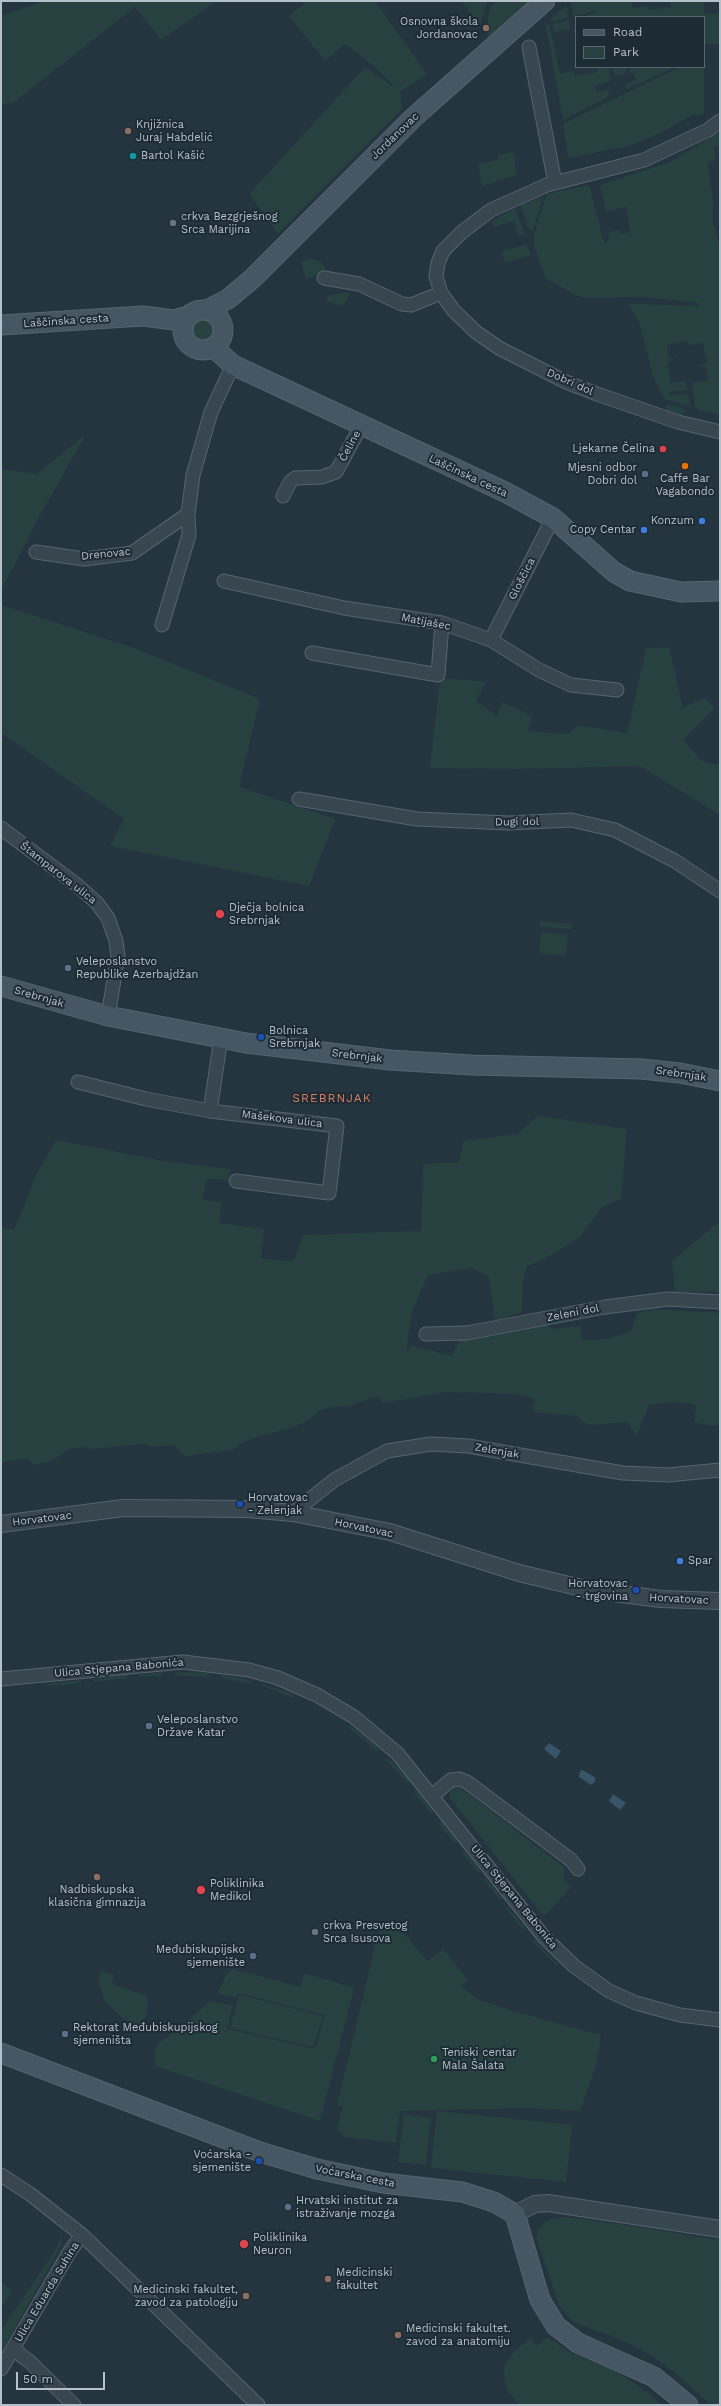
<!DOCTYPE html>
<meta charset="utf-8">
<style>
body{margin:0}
#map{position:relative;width:721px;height:2406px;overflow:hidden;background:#243540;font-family:"Work Sans",sans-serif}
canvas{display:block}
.frame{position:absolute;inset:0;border:2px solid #b4c1cb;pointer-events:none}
.legend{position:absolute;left:575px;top:16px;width:130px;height:52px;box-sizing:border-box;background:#1d2b35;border:1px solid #596771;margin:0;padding:5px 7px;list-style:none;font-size:12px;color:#b4c1cb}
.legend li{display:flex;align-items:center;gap:8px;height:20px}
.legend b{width:20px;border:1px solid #596771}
.scale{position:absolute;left:16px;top:2372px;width:89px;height:18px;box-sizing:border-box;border:2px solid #b4c1cb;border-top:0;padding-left:5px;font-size:12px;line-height:14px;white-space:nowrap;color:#b4c1cb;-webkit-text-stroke:3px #1d2b35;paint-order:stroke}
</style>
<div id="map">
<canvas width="721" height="2406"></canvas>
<div class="frame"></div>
<ul class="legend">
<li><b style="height:5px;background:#465663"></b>Road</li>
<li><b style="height:11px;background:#264140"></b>Park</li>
</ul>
<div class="scale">50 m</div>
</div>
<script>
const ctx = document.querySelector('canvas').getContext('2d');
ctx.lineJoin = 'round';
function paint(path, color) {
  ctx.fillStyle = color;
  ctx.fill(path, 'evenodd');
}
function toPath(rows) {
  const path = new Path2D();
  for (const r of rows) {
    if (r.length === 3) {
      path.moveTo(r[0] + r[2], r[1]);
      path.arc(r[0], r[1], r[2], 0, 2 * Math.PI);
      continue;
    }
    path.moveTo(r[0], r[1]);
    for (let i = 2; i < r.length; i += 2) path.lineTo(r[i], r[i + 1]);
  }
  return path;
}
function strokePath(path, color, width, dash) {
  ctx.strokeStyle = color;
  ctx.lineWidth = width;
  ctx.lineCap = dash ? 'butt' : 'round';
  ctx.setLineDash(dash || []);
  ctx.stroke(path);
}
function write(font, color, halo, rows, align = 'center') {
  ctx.font = font + ' "Work Sans",sans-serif';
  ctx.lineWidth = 4;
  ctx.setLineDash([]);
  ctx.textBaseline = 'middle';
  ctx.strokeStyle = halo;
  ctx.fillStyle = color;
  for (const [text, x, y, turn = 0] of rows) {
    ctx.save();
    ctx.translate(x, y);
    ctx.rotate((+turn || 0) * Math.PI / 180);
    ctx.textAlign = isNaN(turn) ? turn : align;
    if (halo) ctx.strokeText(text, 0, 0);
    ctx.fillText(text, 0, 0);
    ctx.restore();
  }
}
paint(toPath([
 [45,1,217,1,161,40,135,7,13,103,2,104,1,16],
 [307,1,375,1,427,74,400,92,402,109,278,234,249,194,365,67,398,90,375,67,345,44,325,61,289,16],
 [461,1,487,2,480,25,479,24],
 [499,1,531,1,489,38,485,31,492,4],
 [571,1,631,1,633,8,648,6,649,10,671,7,670,1,704,1,704,14,720,14,720,44,704,44,704,17,581,17,596,12,594,11,573,16],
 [567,5,568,17,554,22,550,19],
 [569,20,570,29,554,32,553,24],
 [549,24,560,74,574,71,575,76,597,72,597,67,609,67,610,81,595,86,597,92,611,89,606,98,563,120,546,25],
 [611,67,628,67,623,75,615,76],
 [631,67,675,67,627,89,625,88,626,84,636,80,634,73,627,74],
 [680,67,704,67,704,113,697,116,695,113,663,132,632,145,568,158,563,124],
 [720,132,719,146,714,147,715,161,708,162,713,203,713,226,715,226,718,243,720,243,720,415,698,410,695,406,692,383,708,380,706,366,700,367,700,364,707,363,703,343,689,345,688,341,667,345,669,359,674,358,674,360,668,362,671,383,685,381,688,390,669,392,670,396,688,393,691,407,664,399,653,375,640,324,628,304,699,306,699,303,646,297,587,298,575,295,545,278,534,245,534,234,547,194,589,185,604,243,610,240,608,233,620,230,621,234,630,232,626,207,606,212,600,185,670,162],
 [513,152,517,175,482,186,478,164,498,160,498,155],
 [544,196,533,229,532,231,528,227,520,205],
 [515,208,525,235,518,236,514,221,493,227,492,221],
 [527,244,531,255,505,263,501,252],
 [308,258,323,263,327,272,306,279,301,263],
 [346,292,350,294,343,306,327,301,327,296],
 [203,330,10],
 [667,404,685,409,682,416,681,418,665,412],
 [86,434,39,517,1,591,1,469,37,474],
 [1,605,134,648,260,699,239,787,335,819,309,886,110,846,124,819,1,733],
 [669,647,683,708,705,697,714,709,683,740,702,761,720,766,720,815,640,766,515,769,430,768,440,678,486,682,476,701,497,716,502,702,532,716,528,731,569,734,578,725,627,733,646,648],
 [540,921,572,924,571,929,539,927],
 [541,932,568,935,566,956,539,953],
 [538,1116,627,1129,621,1199,602,1207,580,1237,544,1259,527,1266,523,1283,522,1312,495,1321,489,1277,472,1268,428,1275,412,1311,406,1352,411,1345,451,1356,461,1339,545,1324,553,1329,581,1326,582,1340,608,1339,632,1331,637,1313,651,1309,720,1313,720,1425,711,1426,694,1422,696,1405,677,1402,649,1405,636,1437,628,1422,589,1425,582,1422,578,1416,533,1412,535,1399,517,1394,447,1392,383,1403,379,1397,374,1397,347,1407,338,1406,320,1410,309,1420,294,1427,247,1440,233,1450,185,1456,173,1445,152,1447,144,1444,91,1449,84,1447,68,1449,53,1460,34,1465,26,1458,1,1463,1,1227,14,1230,37,1173,56,1140,163,1161,231,1169,227,1180,207,1179,202,1200,222,1202,219,1223,264,1229,261,1259,294,1261,303,1235,421,1231,423,1164,459,1162,463,1141,517,1134],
 [720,1224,720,1292,675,1292,672,1261,715,1225],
 [163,1672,164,1675,139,1677,139,1675],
 [175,1672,207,1673,209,1675,209,1677,175,1675],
 [127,1675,128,1678,94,1682,94,1679],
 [222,1675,250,1680,251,1684,221,1678],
 [81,1680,82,1683,49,1686,48,1684],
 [263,1684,294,1694,296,1699,263,1686],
 [349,1725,362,1734,380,1750,378,1752,348,1727],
 [389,1759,402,1772,410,1781,407,1783,386,1760],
 [454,1787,461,1788,565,1868,563,1880,572,1886,544,1917,451,1799,449,1793],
 [416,1790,434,1812,431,1814,414,1792],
 [441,1821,457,1841,454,1843,438,1823],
 [465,1851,481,1872,478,1873,461,1852],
 [486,1879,502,1898,500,1900,484,1881],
 [507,1907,524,1926,525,1932,506,1909],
 [396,1923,427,1961,443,1949,468,1980,461,1986,479,2000,516,2012,601,2035,597,2063,580,2111,526,2108,400,2111,396,2143,344,2137,337,2129,343,2107,337,2105,378,1933],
 [534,1939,558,1965,558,1967,532,1941],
 [233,1969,300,1987,304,1973,354,1988,320,2121,155,2066,154,2051,157,2045,211,2001,233,2006,227,2029,315,2049,325,2015,238,1993,235,1998,217,1993,228,1972],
 [101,1971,114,1975,112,1984,147,1996,148,2007,145,2018,137,2027,122,2018,105,2001,98,1982],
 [239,1995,323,2016,313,2047,230,2028],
 [437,2111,572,2125,566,2182,431,2168],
 [404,2114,431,2118,426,2165,398,2162],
 [563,2217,593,2220,720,2240,720,2405,711,2405,674,2372,652,2356,624,2341,573,2322,560,2307,536,2237,538,2230,544,2223,554,2218],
 [61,2235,62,2243,59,2250,1,2353,1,2330,55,2251],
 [1,2283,12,2290,1,2309],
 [547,2337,570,2352,610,2368,636,2384,663,2405,519,2405,506,2388,504,2374,505,2364,514,2352,530,2338,537,2346]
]), '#264140');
paint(toPath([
 [549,1743,561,1751,556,1759,544,1749],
 [583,1770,596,1778,594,1783,591,1785,579,1777,580,1771],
 [613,1794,626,1803,620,1810,609,1801]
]), '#375468');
const minor = toPath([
 [529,47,555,183],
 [720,121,708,130,644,160,547,185,491,210,462,232,443,251,438,263,436,276,441,293,454,311,476,332,499,348,566,382,597,394,678,422,720,432],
 [324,278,359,284,402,304,411,305,441,293],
 [283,496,290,482,295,478,322,477,336,472,361,426],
 [36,552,84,559,132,553,188,514,193,475,211,412,233,365],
 [224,581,344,608,442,623,491,640,539,670,571,685,617,690],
 [162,625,189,535,188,514],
 [491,640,553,518],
 [312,653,438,675,442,623],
 [299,799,417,819,509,823,571,820,615,830,675,861,720,891],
 [1,828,77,885,97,903,108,918,116,941,118,956,108,1016],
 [221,1038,210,1111,337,1126,329,1193,236,1181],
 [78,1082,146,1099,210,1111],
 [426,1334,467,1333,605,1307,668,1299,720,1302],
 [293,1513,334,1480,387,1451,431,1444,468,1446,623,1473,668,1475,720,1470],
 [1,1679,183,1662,249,1670,278,1678,317,1695,354,1717,397,1753,544,1937,574,1966,609,1991,636,2003,680,2015,720,2020],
 [433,1795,451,1780,459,1779,467,1782,571,1860,578,1869],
 [1,2175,30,2194,82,2235,258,2405],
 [13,2349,30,2362,74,2405],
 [1,2369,70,2251,82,2235]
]);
const tertiary = toPath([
 [1,1524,123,1508,247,1509,293,1513,390,1532,519,1573,590,1590,661,1599,720,1601],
 [515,2214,535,2204,548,2203,720,2229]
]);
const secondary = toPath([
 [203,330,20],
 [207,310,228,299,252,279,413,118,545,1],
 [1,325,143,316,174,320,189,316],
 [214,348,233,365,505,492,553,518,614,572,630,581,681,592,720,591],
 [1,986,108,1016,246,1043,390,1060,471,1065,641,1069,680,1073,720,1081],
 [1,2053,260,2152,317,2169,383,2183,462,2192,494,2202,515,2214,540,2300,556,2326,578,2343,654,2377,688,2405]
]);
strokePath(minor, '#56646e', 15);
strokePath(tertiary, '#56646e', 18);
strokePath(secondary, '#56646e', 21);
strokePath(minor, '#384650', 13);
strokePath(tertiary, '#384650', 16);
strokePath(secondary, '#465663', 19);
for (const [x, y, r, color] of [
 [486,28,4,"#8d6e63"],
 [128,131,4,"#8d6e63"],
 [133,156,4,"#0f9aa8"],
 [173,223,4,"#6b7280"],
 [663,449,4,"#e0444e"],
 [685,466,4,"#e8710a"],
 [645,474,4,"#5c6f8a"],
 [702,521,4,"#3f7fe0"],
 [644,530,4,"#3f7fe0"],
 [220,914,5,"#e0444e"],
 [68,968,4,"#5c6f8a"],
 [261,1037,4,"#1a4fb4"],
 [240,1504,4,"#1a4fb4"],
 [680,1561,4,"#3f7fe0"],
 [636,1590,4,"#1a4fb4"],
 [149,1726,4,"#5c6f8a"],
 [97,1877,4,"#8d6e63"],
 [201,1890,5,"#e0444e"],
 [315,1932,4,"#6b7280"],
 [253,1956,4,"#5c6f8a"],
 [65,2034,4,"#5c6f8a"],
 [434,2059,4,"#2e9e5b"],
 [259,2161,4,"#1a4fb4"],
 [288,2207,4,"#5c6f8a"],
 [244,2244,5,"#e0444e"],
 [328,2279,4,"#8d6e63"],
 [246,2296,4,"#8d6e63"],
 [398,2335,4,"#8d6e63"]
]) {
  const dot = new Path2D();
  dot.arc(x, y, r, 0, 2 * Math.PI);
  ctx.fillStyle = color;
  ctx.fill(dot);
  strokePath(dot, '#1d2b35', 1.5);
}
write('11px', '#b4c1cb', '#1d2b35', [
 ["Osnovna škola",478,22,"right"],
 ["Jordanovac",478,35,"right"],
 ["Knjižnica",136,125],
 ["Juraj Habdelić",136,138],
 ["Bartol Kašić",141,156],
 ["crkva Bezgrješnog",181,217],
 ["Srca Marijina",181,230],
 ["Ljekarne Čelina",655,449,"right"],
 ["Mjesni odbor",637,468,"right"],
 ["Dobri dol",637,481,"right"],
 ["Caffe Bar",685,479,"center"],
 ["Vagabondo",685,492,"center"],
 ["Konzum",694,521,"right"],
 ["Copy Centar",636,530,"right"],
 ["Dječja bolnica",229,908],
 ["Srebrnjak",229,921],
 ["Veleposlanstvo",76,962],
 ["Republike Azerbajdžan",76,975],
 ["Bolnica",269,1031],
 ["Srebrnjak",269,1044],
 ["Horvatovac",248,1498],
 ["- Zelenjak",248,1511],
 ["Spar",688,1561],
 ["Horvatovac",628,1584,"right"],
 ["- trgovina",628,1597,"right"],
 ["Veleposlanstvo",157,1720],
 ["Države Katar",157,1733],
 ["Poliklinika",210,1884],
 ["Medikol",210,1897],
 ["Nadbiskupska",97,1890,"center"],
 ["klasična gimnazija",97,1903,"center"],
 ["crkva Presvetog",323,1926],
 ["Srca Isusova",323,1939],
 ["Međubiskupijsko",245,1950,"right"],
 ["sjemenište",245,1963,"right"],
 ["Rektorat Međubiskupijskog",73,2028],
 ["sjemeništa",73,2041],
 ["Teniski centar",442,2053],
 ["Mala Šalata",442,2066],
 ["Voćarska -",251,2155,"right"],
 ["sjemenište",251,2168,"right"],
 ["Hrvatski institut za",296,2201],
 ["istraživanje mozga",296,2214],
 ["Poliklinika",253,2238],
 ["Neuron",253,2251],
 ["Medicinski",336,2273],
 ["fakultet",336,2286],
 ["Medicinski fakultet,",238,2290,"right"],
 ["zavod za patologiju",238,2303,"right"],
 ["Medicinski fakultet.",406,2329],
 ["zavod za anatomiju",406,2342]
], 'left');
write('11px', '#b4c1cb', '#1d2b35', [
 ["Jordanovac",395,136,-44],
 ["Laščinska cesta",66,321,-4],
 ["Dobri dol",570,382,24],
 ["Čeline",350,446,-62],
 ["Laščinska cesta",468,476,25],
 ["Drenovac",106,554,-6],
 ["Gloščica",522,579,-63],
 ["Matijašec",426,622,11],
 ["Dugi dol",517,822,-1],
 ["Štamparova ulica",58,873,38],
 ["Srebrnjak",39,997,16],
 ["Srebrnjak",357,1056,7],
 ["Srebrnjak",681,1074,8],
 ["Mašekova ulica",282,1119,7],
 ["Zeleni dol",573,1313,-11],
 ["Zelenjak",497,1451,10],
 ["Horvatovac",42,1519,-7],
 ["Horvatovac",364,1528,12],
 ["Horvatovac",679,1599,3],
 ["Ulica Stjepana Babonića",119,1668,-5],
 ["Ulica Stjepana Babonića",514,1897,51],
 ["Voćarska cesta",355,2176,11],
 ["Ulica Eduarda Suhina",47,2292,-59]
]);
ctx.letterSpacing = '1px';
write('12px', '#da7f60', '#1d2b35', [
 ["SREBRNJAK",332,1098]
]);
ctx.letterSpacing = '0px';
</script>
